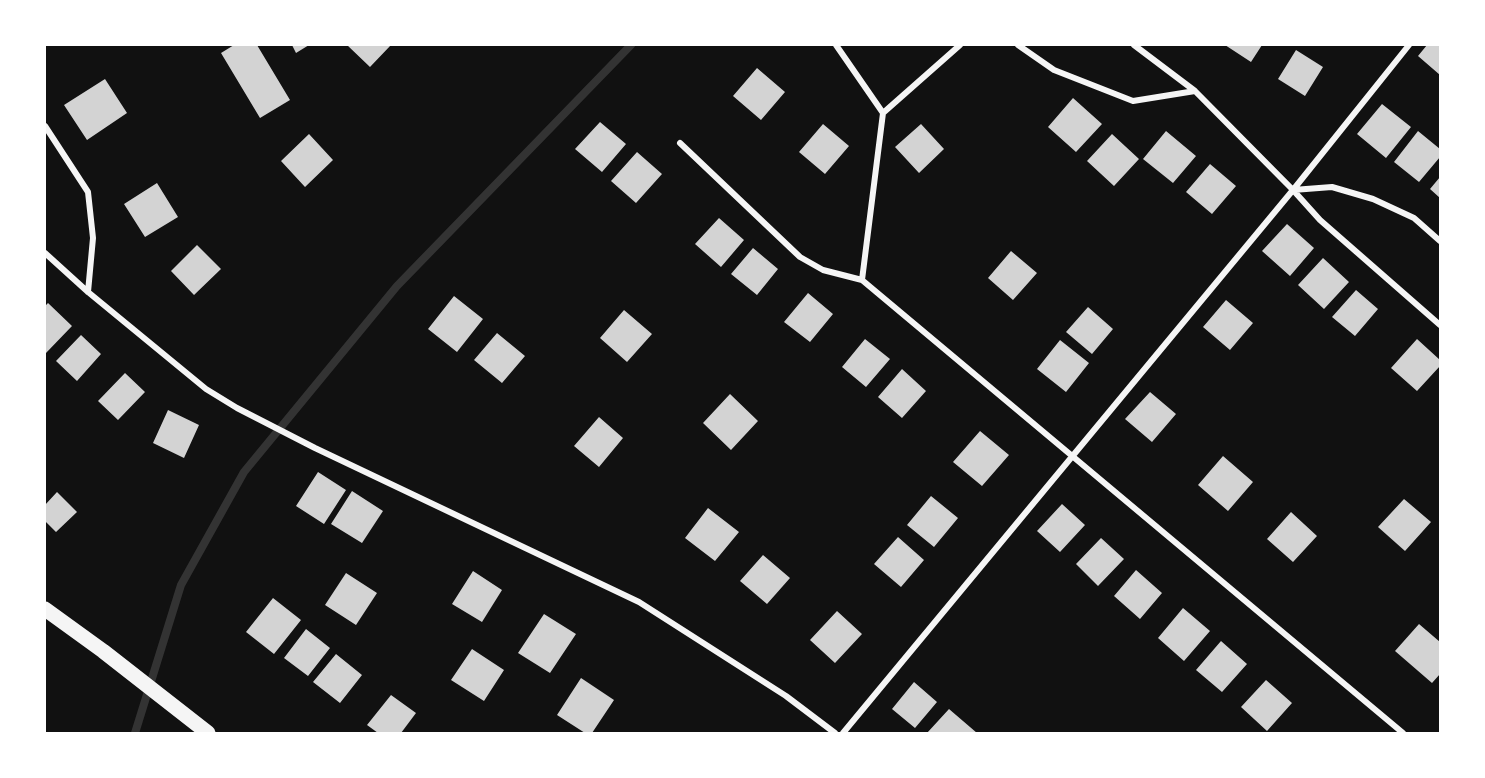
<!DOCTYPE html>
<style>
body{margin:0}
#map{position:relative;width:1485px;height:778px;overflow:hidden;background:#111;font-family:"Noto Serif",serif}
canvas{display:block}
.frame{position:absolute;inset:0;border:46px solid #fff;pointer-events:none}
</style>
<div id="map">
<canvas width="1485" height="778"></canvas>
<div class="frame"></div>
</div>
<script>
const ctx = document.querySelector('canvas').getContext('2d');
ctx.lineJoin = 'round';
function toPath(rows) {
  const path = new Path2D();
  for (const r of rows) {
    path.moveTo(r[0], r[1]);
    for (let i = 2; i < r.length; i += 2) path.lineTo(r[i], r[i + 1]);
  }
  return path;
}
function strokePath(path, color, width, dash) {
  ctx.strokeStyle = color;
  ctx.lineWidth = width;
  ctx.lineCap = dash ? 'butt' : 'round';
  ctx.setLineDash(dash || []);
  ctx.stroke(path);
}
function paint(path, color) {
  ctx.fillStyle = color;
  ctx.fill(path, 'evenodd');
}
strokePath(toPath([
 [135,733,181,585,244,472,397,286,631,45]
]), '#333', 8);
paint(toPath([
 [234,45,257,45,290,100,260,118,221,53],
 [292,45,309,45,296,53],
 [347,45,391,45,370,67],
 [1225,45,1262,45,1251,62],
 [1427,45,1440,45,1440,75,1418,56],
 [1296,50,1323,67,1305,96,1278,79],
 [757,68,785,92,761,120,733,96],
 [105,79,127,113,87,140,64,105],
 [1073,98,1102,124,1076,152,1048,127],
 [1382,104,1411,127,1386,158,1357,134],
 [600,122,626,144,602,172,575,149],
 [823,124,849,146,825,174,799,152],
 [921,124,944,149,919,173,895,147],
 [1166,131,1196,156,1173,183,1143,159],
 [1418,131,1440,149,1440,157,1419,182,1394,162],
 [309,134,333,160,305,187,281,161],
 [1112,134,1139,159,1114,186,1087,161],
 [637,152,662,174,636,203,611,181],
 [1210,164,1236,186,1212,214,1186,192],
 [1440,177,1440,198,1430,189],
 [157,183,178,217,145,237,124,204],
 [719,218,744,240,721,267,695,244],
 [1287,224,1314,248,1290,276,1262,251],
 [197,245,221,269,194,295,171,271],
 [753,248,778,269,757,295,731,274],
 [1011,251,1037,273,1013,300,988,278],
 [1323,258,1349,282,1324,309,1298,285],
 [1356,290,1378,309,1355,336,1332,317],
 [808,293,833,314,810,342,784,322],
 [454,296,483,319,457,352,428,329],
 [1226,300,1253,323,1230,350,1203,327],
 [48,303,72,326,46,353,45,306],
 [1088,307,1113,329,1092,354,1066,332],
 [624,310,652,334,627,362,600,338],
 [497,333,525,356,502,383,474,360],
 [81,335,101,354,77,381,56,361],
 [865,339,890,359,866,387,842,367],
 [1417,339,1440,360,1440,366,1417,391,1391,368],
 [1060,340,1089,363,1066,392,1037,369],
 [902,369,926,391,902,418,878,397],
 [125,373,145,392,118,420,98,401],
 [1150,392,1176,414,1152,442,1125,419],
 [730,394,758,421,731,450,703,423],
 [168,410,199,425,184,458,153,443],
 [599,417,623,438,599,467,574,446],
 [980,431,1009,455,982,486,953,462],
 [1223,456,1253,482,1228,511,1198,485],
 [318,472,346,490,324,524,296,506],
 [352,491,383,511,362,543,331,524],
 [57,492,77,512,56,532,45,521,45,505],
 [931,496,958,518,934,547,907,525],
 [1404,499,1431,522,1405,551,1378,527],
 [1062,504,1085,525,1060,552,1037,531],
 [708,508,739,532,715,561,685,538],
 [1291,512,1317,536,1293,562,1267,539],
 [898,537,924,560,901,587,874,564],
 [1101,538,1124,559,1098,586,1076,564],
 [763,555,790,578,767,604,740,581],
 [1136,570,1162,593,1140,619,1114,596],
 [473,571,502,590,482,622,452,604],
 [346,573,377,593,356,625,325,605],
 [273,598,301,620,274,654,246,632],
 [1183,608,1210,631,1184,661,1158,638],
 [837,611,862,634,835,663,810,640],
 [544,614,576,634,550,673,518,653],
 [1419,624,1440,642,1440,674,1432,683,1395,651],
 [306,629,330,648,308,676,284,658],
 [1221,641,1247,664,1222,692,1196,670],
 [472,649,504,670,484,701,451,680],
 [336,654,362,675,340,703,313,682],
 [581,678,614,700,592,733,585,733,557,715],
 [1266,680,1292,703,1267,731,1241,707],
 [914,682,937,702,915,728,892,709],
 [391,695,416,713,401,733,378,733,367,725],
 [949,709,977,733,927,733]
]), '#d3d3d3');
strokePath(toPath([
 [836,45,883,113,862,280,1403,733],
 [1018,45,1054,70,1133,101,1195,91],
 [1134,45,1195,91,1293,190,1320,220,1440,325],
 [883,113,960,45],
 [45,126,88,192,93,238,88,292],
 [680,143,800,257,823,270,862,280],
 [1293,190,1332,187,1373,199,1414,218,1440,241],
 [45,253,88,292,206,389,237,408,315,448,639,602,786,696,835,733],
 [843,733,1293,190,1409,45]
]), '#f5f5f5', 6);
strokePath(toPath([
 [45,609,103,651,208,733]
]), '#f5f5f5', 15);
</script>
